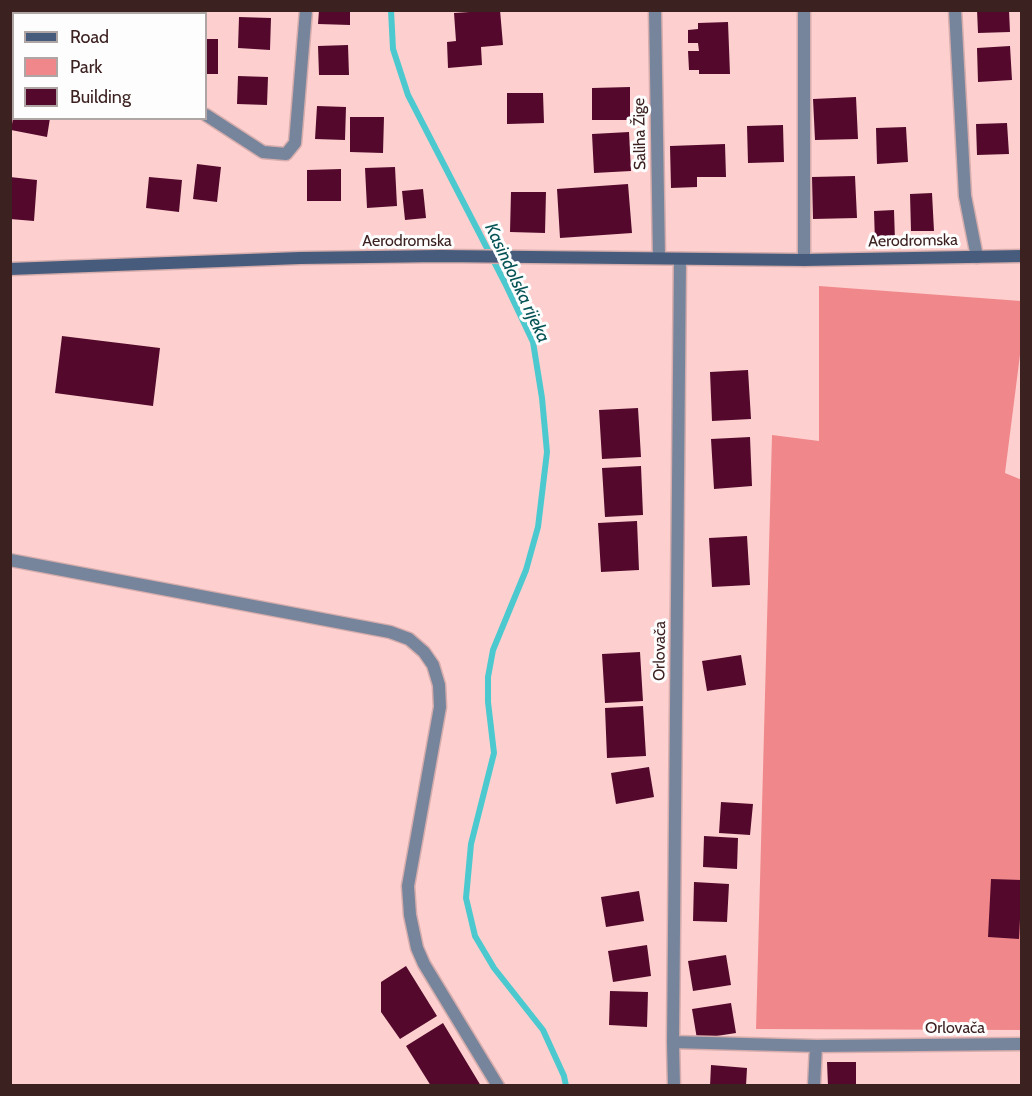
<!DOCTYPE html>
<meta charset="utf-8">
<style>
body{margin:0}
#map{position:relative;width:1032px;height:1096px;overflow:hidden;background:#fdd0cf;font-family:Cabin,sans-serif}
canvas{display:block}
.frame{position:absolute;inset:0;border:12px solid #3c2121;pointer-events:none}
.legend{position:absolute;left:12px;top:12px;width:195px;height:108px;box-sizing:border-box;background:#fdfdfd;border:2px solid #b0a5a5;margin:0;padding:8px 10px;list-style:none;font-size:18px;color:#3c2121}
.legend li{display:flex;align-items:center;gap:12px;height:30px}
.legend b{width:30px;border:2px solid #b0a5a5}
</style>
<div id="map">
<canvas width="1032" height="1096"></canvas>
<div class="frame"></div>
<ul class="legend">
<li><b style="height:8px;background:#475c7c"></b>Road</li>
<li><b style="height:16px;background:#f0888b"></b>Park</li>
<li><b style="height:16px;background:#54092c"></b>Building</li>
</ul>
</div>
<script>
const ctx = document.querySelector('canvas').getContext('2d');
ctx.lineJoin = 'round';
function paint(path, color) {
  ctx.fillStyle = color;
  ctx.fill(path, 'evenodd');
}
function toPath(rows) {
  const path = new Path2D();
  for (const r of rows) {
    path.moveTo(r[0], r[1]);
    for (let i = 2; i < r.length; i += 2) path.lineTo(r[i], r[i + 1]);
  }
  return path;
}
function strokePath(path, color, width, dash) {
  ctx.strokeStyle = color;
  ctx.lineWidth = width;
  ctx.lineCap = dash ? 'butt' : 'round';
  ctx.setLineDash(dash || []);
  ctx.stroke(path);
}
function write(font, color, halo, rows, align = 'center') {
  ctx.font = font + ' Cabin,sans-serif';
  ctx.lineWidth = 6;
  ctx.setLineDash([]);
  ctx.textBaseline = 'middle';
  ctx.strokeStyle = halo;
  ctx.fillStyle = color;
  for (const [text, x, y, turn = 0] of rows) {
    ctx.save();
    ctx.translate(x, y);
    ctx.rotate((+turn || 0) * Math.PI / 180);
    ctx.textAlign = isNaN(turn) ? turn : align;
    if (halo) ctx.strokeText(text, 0, 0);
    ctx.fillText(text, 0, 0);
    ctx.restore();
  }
}
paint(toPath([
 [819,286,1021,301,1021,347,1005,473,1022,480,1021,1030,756,1029,772,435,819,441]
]), '#f0888b');
strokePath(toPath([
 [391,10,393,49,408,95,505,283,533,342,542,398,547,452,538,527,526,570,493,650,488,677,488,702,494,753,471,844,466,898,475,936,494,968,543,1030,564,1076,566,1086]
]), '#4cc9ce', 6);
paint(toPath([
 [319,10,350,10,350,25,318,24],
 [500,10,503,45,481,47,482,65,448,68,447,42,456,41,454,13],
 [977,10,1009,10,1010,32,978,33],
 [125,11,159,11,159,14,125,14],
 [239,17,271,18,270,50,238,48],
 [728,22,730,74,699,74,699,70,689,70,688,51,699,51,698,43,688,43,688,30,698,29,698,23],
 [206,39,218,39,218,74,206,74],
 [348,45,349,75,319,75,318,46],
 [1010,46,1012,80,978,82,977,48],
 [238,76,268,77,267,105,237,104],
 [630,87,630,120,592,120,592,88],
 [507,93,543,93,544,123,507,124],
 [856,97,858,139,815,140,813,99],
 [317,106,346,107,345,140,315,139],
 [350,117,384,117,383,153,350,152],
 [13,118,50,118,47,137,11,130],
 [1007,123,1009,154,977,155,976,124],
 [783,125,784,162,748,163,747,126],
 [906,127,908,162,877,164,876,128],
 [629,132,631,171,594,173,592,134],
 [725,144,726,177,697,177,697,187,671,188,670,146],
 [197,164,221,167,217,202,193,199],
 [395,167,397,206,367,208,365,168],
 [341,169,341,201,307,201,307,170],
 [855,176,857,218,813,219,812,177],
 [10,177,37,180,34,221,10,219],
 [149,177,182,180,179,212,146,208],
 [628,184,632,233,560,238,557,189],
 [423,189,426,218,405,220,402,191],
 [511,192,546,192,545,233,510,232],
 [932,193,934,231,911,231,910,194],
 [894,210,895,241,875,242,874,211],
 [62,336,160,348,153,406,55,393],
 [748,370,751,419,712,421,710,372],
 [638,408,641,457,602,459,599,410],
 [750,437,752,486,714,489,711,439],
 [641,466,643,515,605,517,602,468],
 [637,521,639,570,601,572,598,523],
 [747,536,750,585,712,587,709,538],
 [640,652,643,701,605,703,602,654],
 [741,655,746,685,707,691,702,661],
 [643,706,646,756,607,758,605,708],
 [649,767,654,797,616,804,611,773],
 [721,802,753,804,750,835,719,833],
 [704,836,738,838,737,869,703,867],
 [991,879,1022,880,1019,939,988,937],
 [694,882,729,884,727,922,693,921],
 [639,891,644,921,606,927,601,897],
 [647,945,651,976,613,982,608,951],
 [726,955,731,985,693,991,688,961],
 [406,966,437,1016,400,1039,381,1012,381,982],
 [610,991,648,992,647,1027,609,1025],
 [731,1003,736,1033,697,1039,692,1009],
 [443,1023,481,1086,431,1086,406,1046],
 [827,1062,856,1062,856,1086,828,1086],
 [711,1065,747,1068,746,1086,710,1086]
]), '#54092c');
const street = toPath([
 [52,10,56,14],
 [655,10,659,258],
 [955,10,965,196,977,257],
 [206,115,263,152,286,154,295,143,306,10],
 [804,260,804,10],
 [10,560,390,632,409,639,424,652,433,665,439,685,440,707,408,886,410,915,417,948,424,964,498,1086],
 [673,1042,816,1046,1022,1044],
 [674,1086,673,1042,680,259],
 [814,1086,816,1046]
]);
const secondary = toPath([
 [27,14,29,10],
 [10,38,14,33],
 [10,269,300,258,440,256,804,260,1022,256]
]);
strokePath(street, '#d6adac', 15);
strokePath(secondary, '#d6adac', 15);
strokePath(street, '#77859c', 12);
strokePath(secondary, '#475c7c', 12);
write('16px', '#3c2121', '#fdfdfd', [
 ["Saliha Žige",640,134,-91],
 ["Aerodromska",407,241],
 ["Aerodromska",913,241,-1],
 ["Orlovača",660,651,-89],
 ["Orlovača",955,1028]
]);
write('italic 18px', '#065355', '#fdfdfd', [
 ["Kasindolska rijeka",517,283,65]
]);
</script>
